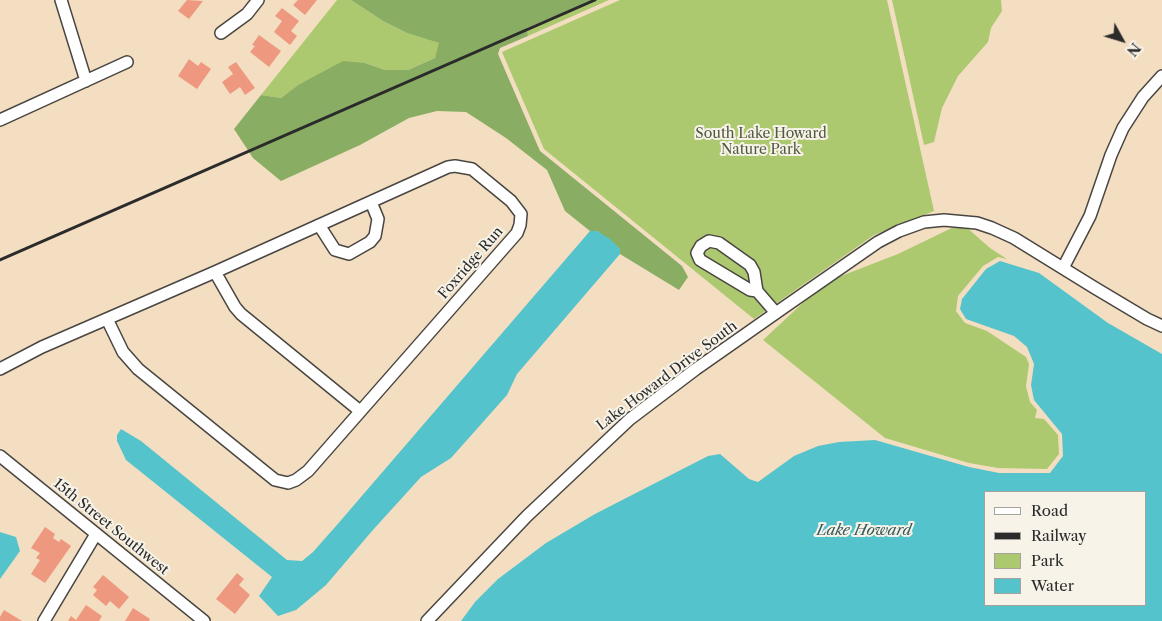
<!DOCTYPE html>
<style>
body{margin:0}
#map{position:relative;width:1162px;height:621px;overflow:hidden;background:#f3dec1;font-family:"Libre Caslon Text",serif}
canvas{display:block}
.legend{position:absolute;left:984px;top:491px;width:162px;height:115px;box-sizing:border-box;background:#f7f3e8;border:1px solid #a5a39c;margin:0;padding:6px 9px;list-style:none;font-size:15px;color:#2b2b2b}
.legend li{display:flex;align-items:center;gap:10px;height:25px}
.legend b{width:25px;border:1px solid #a5a39c}
.north{position:absolute;left:1097px;top:15px;width:50px;height:50px;-webkit-text-stroke:4px #f7f3e8;paint-order:stroke;rotate:129deg;font-size:14px;font-weight:700;line-height:20px;text-align:center;color:#2b2b2b}
.north::after{content:'';display:block;margin:auto;width:18px;height:22px;background:#2b2b2b;clip-path:polygon(50% 0,100% 100%,50% 72%,0 100%)}
</style>
<div id="map">
<canvas width="1162" height="621"></canvas>
<ul class="legend">
<li><b style="height:6px;background:#fff"></b>Road</li>
<li><b style="height:6px;background:#2b2b2b"></b>Railway</li>
<li><b style="height:14px;background:#acc970"></b>Park</li>
<li><b style="height:14px;background:#55c3cb"></b>Water</li>
</ul>
<div class="north">N</div>
</div>
<script>
const ctx = document.querySelector('canvas').getContext('2d');
ctx.lineJoin = 'round';
function paint(path, color) {
  ctx.fillStyle = color;
  ctx.fill(path, 'evenodd');
}
function toPath(rows) {
  const path = new Path2D();
  for (const r of rows) {
    path.moveTo(r[0], r[1]);
    for (let i = 2; i < r.length; i += 2) path.lineTo(r[i], r[i + 1]);
  }
  return path;
}
function strokePath(path, color, width, dash) {
  ctx.strokeStyle = color;
  ctx.lineWidth = width;
  ctx.lineCap = dash ? 'butt' : 'round';
  ctx.setLineDash(dash || []);
  ctx.stroke(path);
}
function write(font, color, halo, rows, align = 'center') {
  ctx.font = font + ' "Libre Caslon Text",serif';
  ctx.lineWidth = 4;
  ctx.setLineDash([]);
  ctx.textBaseline = 'middle';
  ctx.strokeStyle = halo;
  ctx.fillStyle = color;
  for (const [text, x, y, turn = 0] of rows) {
    ctx.save();
    ctx.translate(x, y);
    ctx.rotate((+turn || 0) * Math.PI / 180);
    ctx.textAlign = isNaN(turn) ? turn : align;
    if (halo) ctx.strokeText(text, 0, 0);
    ctx.fillText(text, 0, 0);
    ctx.restore();
  }
}
paint(toPath([
 [337,0,351,0,383,21,407,33,440,43,435,58,408,70,385,70,365,63,319,75,298,85,281,98,261,95],
 [593,0,609,0,528,36,527,29],
 [620,0,887,0,934,211,874,235,754,319,544,149,502,52],
 [892,0,1001,0,1002,11,991,28,988,42,958,76,942,108,934,142,924,145],
 [958,225,965,226,990,248,1007,259,998,257,983,266,958,296,956,311,965,323,987,331,1026,357,1029,364,1026,386,1030,402,1037,410,1035,418,1044,419,1058,435,1059,454,1047,469,998,468,969,463,885,438,763,340,806,300,836,278,898,254]
]), '#acc970');
paint(toPath([
 [351,0,593,0,527,28,528,36,500,48,498,54,540,151,682,266,688,277,679,290,620,254,620,249,597,231,590,231,565,211,547,170,506,138,466,112,437,111,409,118,360,145,281,181,253,158,234,129,261,95,281,98,298,85,343,61,365,63,385,70,408,70,435,58,439,43,407,33,383,21]
]), '#89ad62');
paint(toPath([
 [590,231,597,231,610,239,620,249,620,254,517,374,507,395,451,458,421,477,372,531,326,585,296,610,278,616,259,596,272,577,126,460,117,441,117,435,121,429,141,441,287,560,302,561,313,552,336,526],
 [1000,261,1039,273,1108,323,1162,354,1162,621,461,621,475,602,498,579,546,543,595,514,708,456,720,454,749,479,758,482,794,456,818,446,839,442,875,440,969,467,999,473,1050,473,1063,456,1062,434,1034,400,1031,385,1034,364,1027,347,1014,336,966,319,960,309,962,299,986,269],
 [986,492,1146,492,1146,605,986,605],
 [0,532,16,537,20,551,0,579]
]), '#55c3cb');
paint(toPath([
 [187,0,203,1,189,19,178,11],
 [298,0,317,0,305,15,293,5],
 [282,8,299,21,291,31,297,36,290,45,274,32,282,21,275,16],
 [259,35,281,51,269,67,250,52,255,46,252,45],
 [189,59,198,66,201,62,211,69,197,89,178,76],
 [236,62,255,88,245,95,240,87,230,94,222,82,233,74,228,67],
 [45,527,55,534,53,538,59,542,61,539,71,546,45,583,31,574,40,560,36,558,40,553,31,548],
 [237,573,244,579,239,585,250,595,235,614,216,599],
 [103,575,129,597,119,609,110,601,106,606,93,595,97,590,93,587],
 [86,605,102,616,99,621,68,621,71,616,76,620],
 [133,608,150,619,149,621,125,621],
 [4,610,22,621,0,621,0,617]
]), '#ee997f');
const minor = toPath([
 [61,0,86,81],
 [221,33,247,14,258,0],
 [0,120,127,62],
 [319,225,335,250,349,254,370,242,375,236,378,219,371,202],
 [1063,268,1090,216,1111,155,1123,128,1143,97,1162,76],
 [215,272,235,307,241,314,360,411],
 [757,291,750,290,700,260,697,253,701,246,709,241,719,243,750,265,754,272,757,291,776,313],
 [0,369,42,347,215,272,448,167,455,166,472,169,511,201,521,214,520,225,517,233,308,471,296,480,288,483,275,480,138,369,123,352,107,319],
 [0,456,204,621],
 [44,621,96,534],
 [427,621,527,516,630,419,696,369,783,308,878,242,899,231,924,222,944,220,977,223,992,228,1014,238,1095,288,1147,319,1162,326]
]);
strokePath(minor, '#494642', 14);
strokePath(minor, '#fff', 11);
strokePath(toPath([
 [0,260,595,0]
]), '#2b2b2b', 3);
write('14px', '#525a40', '#f7f3e8', [
 ["South Lake Howard",761,134],
 ["Nature Park",761,150]
]);
write('14px', '#2b2b2b', '#f7f3e8', [
 ["Foxridge Run",471,263,-49],
 ["Lake Howard Drive South",667,376,-37],
 ["15th Street Southwest",111,527,39]
]);
write('italic 15px', '#38595b', '#f7f3e8', [
 ["Lake Howard",864,531]
]);
</script>
